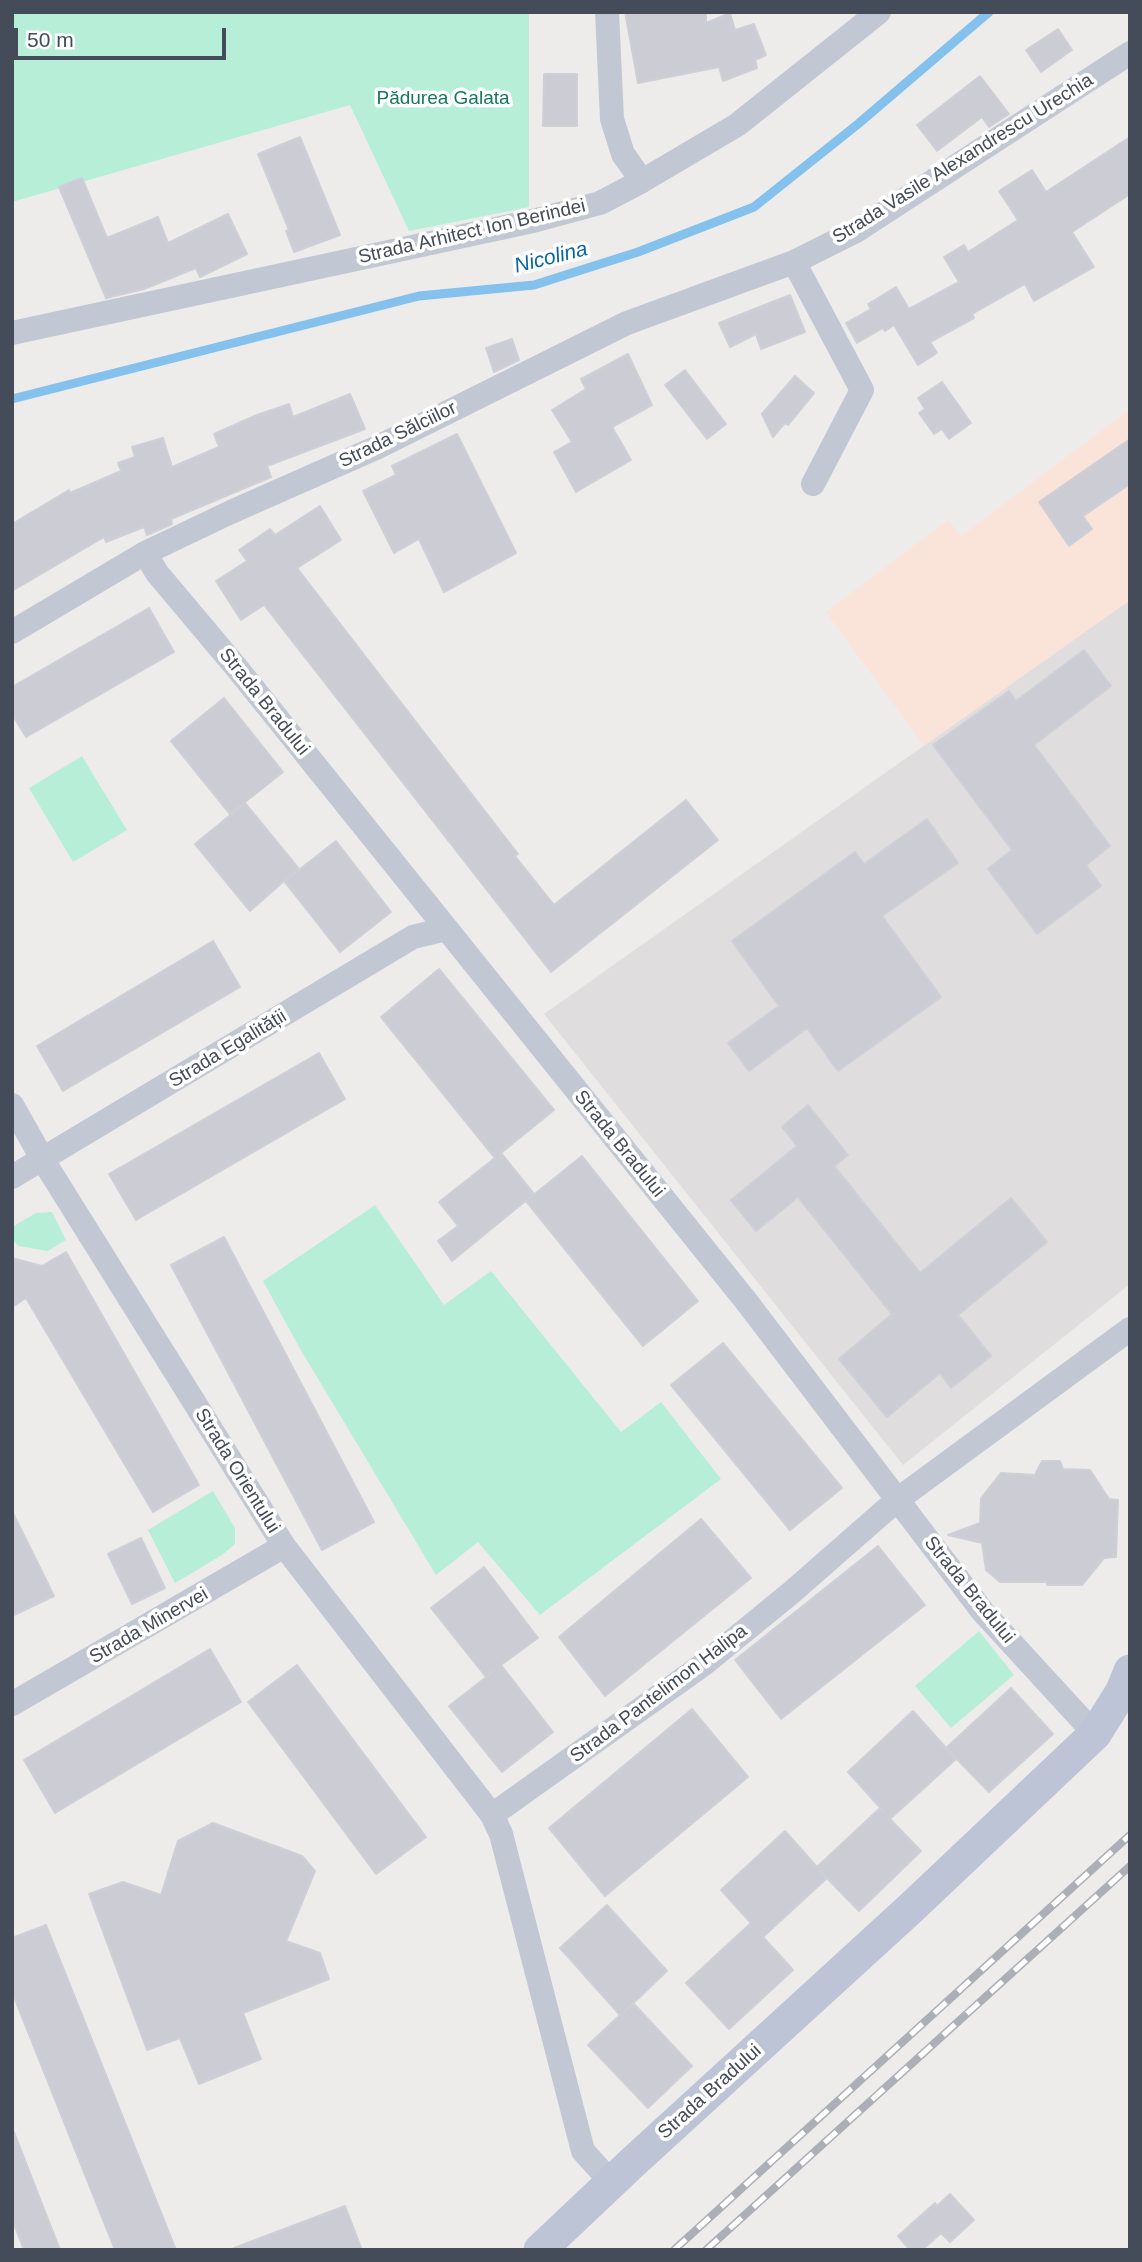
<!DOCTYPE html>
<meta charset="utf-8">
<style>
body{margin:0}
#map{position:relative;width:1142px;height:2262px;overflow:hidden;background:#eeeceb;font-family:Arial,sans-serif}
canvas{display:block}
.frame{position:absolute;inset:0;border:14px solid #444b59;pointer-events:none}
.scale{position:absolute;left:14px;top:28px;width:212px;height:32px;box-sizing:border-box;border:4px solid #444b59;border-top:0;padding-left:9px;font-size:21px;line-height:24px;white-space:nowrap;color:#444b59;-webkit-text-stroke:5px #fff;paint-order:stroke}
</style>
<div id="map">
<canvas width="1142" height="2262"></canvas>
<div class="frame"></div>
<div class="scale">50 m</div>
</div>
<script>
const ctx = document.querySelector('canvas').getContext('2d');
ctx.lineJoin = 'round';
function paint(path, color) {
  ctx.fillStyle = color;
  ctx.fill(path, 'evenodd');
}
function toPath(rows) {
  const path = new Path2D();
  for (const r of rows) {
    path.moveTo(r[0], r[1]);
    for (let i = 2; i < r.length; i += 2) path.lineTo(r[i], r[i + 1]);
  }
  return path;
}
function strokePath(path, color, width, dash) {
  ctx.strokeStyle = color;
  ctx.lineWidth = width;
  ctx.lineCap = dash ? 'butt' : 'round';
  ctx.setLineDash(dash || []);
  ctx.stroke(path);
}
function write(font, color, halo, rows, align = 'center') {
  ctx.font = font + ' Arial,sans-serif';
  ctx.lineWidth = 7;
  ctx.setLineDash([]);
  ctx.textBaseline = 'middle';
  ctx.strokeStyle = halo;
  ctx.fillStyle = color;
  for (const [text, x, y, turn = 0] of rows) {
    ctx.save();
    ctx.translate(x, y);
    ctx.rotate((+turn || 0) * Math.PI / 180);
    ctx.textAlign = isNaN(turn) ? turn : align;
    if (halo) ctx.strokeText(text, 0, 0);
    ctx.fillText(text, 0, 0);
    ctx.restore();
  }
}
paint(toPath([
 [1130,600,1130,1284,903,1465,544,1014]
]), '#dfdddd');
paint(toPath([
 [1130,409,1130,600,924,746,826,612,948,520,961,536]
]), '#fae3d9');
paint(toPath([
 [12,12,529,12,529,207,409,231,350,105,12,202],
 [82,756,127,830,73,862,29,788],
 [375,1205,444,1305,491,1271,621,1432,661,1402,721,1479,540,1615,478,1542,436,1575,299,1347,263,1281],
 [52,1212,66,1240,48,1251,18,1246,12,1239,12,1227,36,1213],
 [213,1491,235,1528,235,1544,222,1555,175,1583,148,1530],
 [979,1631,1014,1675,951,1728,915,1686]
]), '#b7eed8');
strokePath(toPath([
 [12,399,419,296,534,285,638,252,754,207,858,124,989,12]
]), '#84c1ec', 9);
const building = toPath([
 [625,12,706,12,706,23,730,13,735,30,754,24,766,55,755,60,757,68,723,81,719,67,638,83,625,12],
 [1058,29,1072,50,1041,72,1026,50,1058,29],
 [544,74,577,74,577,126,543,126,544,74],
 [980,76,1009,114,989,127,982,117,937,151,917,125,980,76],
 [300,137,340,235,294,252,286,231,289,230,258,154,300,137],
 [1130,137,1130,194,1072,232,1094,267,1034,301,1025,284,972,314,974,318,930,342,937,353,918,365,894,325,885,331,883,328,857,343,846,323,871,309,868,304,896,287,909,309,959,282,944,257,964,245,968,252,1018,220,999,191,1032,170,1046,192,1130,137],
 [82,178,107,238,158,217,168,243,228,214,247,254,200,277,196,268,144,289,106,298,59,187,82,178],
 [790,295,805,332,761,349,756,334,730,347,719,323,790,295],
 [512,339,519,360,494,372,486,348,512,339],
 [628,354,652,405,612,427,631,460,576,492,554,452,572,442,552,410,586,389,581,379,628,354],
 [685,370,726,424,707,439,665,385,685,370],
 [795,376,814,393,788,425,785,423,773,437,762,414,795,376],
 [942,382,971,423,949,439,942,429,934,434,919,413,925,409,918,398,942,382],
 [350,394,365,429,267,466,271,477,171,519,172,524,147,535,144,527,106,542,104,537,12,591,12,524,69,490,70,493,121,471,118,463,135,457,132,447,163,438,172,467,219,447,214,434,257,415,289,404,293,417,350,394],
 [457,434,516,553,444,592,419,539,394,553,363,491,396,475,392,466,457,434],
 [1130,439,1130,484,1083,516,1092,529,1069,546,1039,502,1130,439],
 [320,506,341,540,297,568,518,854,515,856,554,905,686,800,718,840,551,972,264,605,241,620,216,581,247,561,239,550,270,529,275,535,320,506],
 [149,608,174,652,26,737,12,714,12,687,149,608],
 [1084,650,1111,686,1034,745,1110,846,1086,865,1101,886,1037,934,988,869,1012,850,933,745,1009,691,1016,701,1084,650],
 [224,698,283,772,230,814,171,741,224,698],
 [245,803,299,869,286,880,336,841,391,912,340,952,284,881,250,911,195,844,245,803],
 [927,819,958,863,882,916,941,997,838,1071,807,1028,749,1071,728,1043,779,1006,732,941,855,852,864,864,927,819],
 [213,941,240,987,63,1091,37,1046,213,941],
 [439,969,554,1110,501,1153,534,1194,452,1261,438,1241,458,1226,439,1202,495,1158,381,1017,439,969],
 [319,1053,345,1099,136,1220,109,1174,319,1053],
 [808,1105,848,1155,834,1166,920,1273,1011,1198,1047,1242,958,1315,991,1356,951,1388,940,1373,887,1417,839,1359,892,1314,798,1197,756,1231,731,1200,797,1146,782,1127,808,1105],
 [582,1156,698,1301,643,1346,526,1201,582,1156],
 [224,1237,374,1522,322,1550,171,1265,224,1237],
 [66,1252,199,1485,153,1512,26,1298,12,1307,12,1258,42,1266,66,1252],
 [723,1343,842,1488,790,1530,671,1385,723,1343],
 [1042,1461,1060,1461,1063,1469,1090,1470,1109,1499,1118,1500,1116,1557,1104,1558,1082,1585,1047,1585,1047,1582,1000,1582,986,1570,982,1543,948,1535,980,1523,981,1498,1001,1473,1035,1475,1042,1461],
 [12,1511,54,1596,12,1616,12,1511],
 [701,1519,751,1578,605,1696,559,1637,701,1519],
 [141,1538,165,1588,132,1604,108,1554,141,1538],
 [878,1546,925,1605,781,1719,735,1660,878,1546],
 [484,1567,538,1638,501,1665,553,1732,502,1772,449,1706,494,1671,486,1677,431,1608,484,1567],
 [210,1649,241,1702,55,1813,24,1760,210,1649],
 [297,1665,426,1837,376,1874,248,1702,297,1665],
 [1011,1688,1053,1734,989,1792,947,1749,956,1759,890,1819,921,1851,859,1911,820,1871,827,1878,763,1937,793,1970,729,2029,686,1983,751,1923,721,1890,785,1831,817,1867,880,1808,884,1812,848,1772,913,1711,946,1748,1011,1688],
 [692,1709,748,1777,605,1896,549,1828,692,1709],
 [213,1823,302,1856,315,1871,286,1941,320,1953,329,1979,243,2013,261,2059,199,2084,180,2038,147,2050,89,1894,123,1882,161,1895,178,1841,213,1823],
 [607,1905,667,1971,624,2012,633,2003,692,2066,648,2108,588,2045,620,2015,560,1948,607,1905],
 [46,1925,176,2250,115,2250,12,1992,12,1938,46,1925],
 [12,2132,14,2132,60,2250,24,2250,12,2219,12,2132],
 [950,2194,974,2220,950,2242,941,2233,922,2250,910,2250,898,2236,935,2203,937,2206,950,2194],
 [345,2206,362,2250,235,2250,234,2248,345,2206]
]);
paint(building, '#cbccd4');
strokePath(building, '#cfd0d7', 2);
strokePath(toPath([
 [607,12,612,119,623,154,642,181],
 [794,262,862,390,813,484],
 [12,333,533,221,600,203,642,181,737,125,879,12],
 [145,553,157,573,236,667,746,1301,983,1612,1095,1734],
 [12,632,145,553,231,512,378,447,627,323,794,262,856,231,1130,53],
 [12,1105,43,1160,284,1546,492,1815,501,1834,583,2151,611,2182],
 [12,1177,413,937,446,929],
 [12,1704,284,1546],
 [492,1815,704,1664,792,1592,897,1500,1130,1329]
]), '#c1c7d3', 24);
strokePath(toPath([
 [540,2250,632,2163,911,1908,1095,1734,1122,1691,1130,1671]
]), '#bdc4d5', 33);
const rail = toPath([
 [674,2250,1130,1835],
 [706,2250,1130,1866]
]);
strokePath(rail, '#adafb6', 8);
strokePath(rail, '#fff', 5, [16]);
write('19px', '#15795b', '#fff', [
 ["Pădurea Galata",443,99]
]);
write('19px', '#444b59', '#fff', [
 ["Strada Vasile Alexandrescu Urechia",963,159,-32],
 ["Strada Arhitect Ion Berindei",472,232,-13],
 ["Strada Sălciilor",398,435,-26],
 ["Strada Bradului",264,702,51],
 ["Strada Egalității",228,1049,-31],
 ["Strada Bradului",619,1144,51],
 ["Strada Orientului",237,1471,58],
 ["Strada Bradului",969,1590,51],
 ["Strada Minervei",149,1626,-30],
 ["Strada Pantelimon Halipa",659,1694,-37],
 ["Strada Bradului",710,2092,-42]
]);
write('italic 21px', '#0b66a5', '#fff', [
 ["Nicolina",551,258,-14]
]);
</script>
